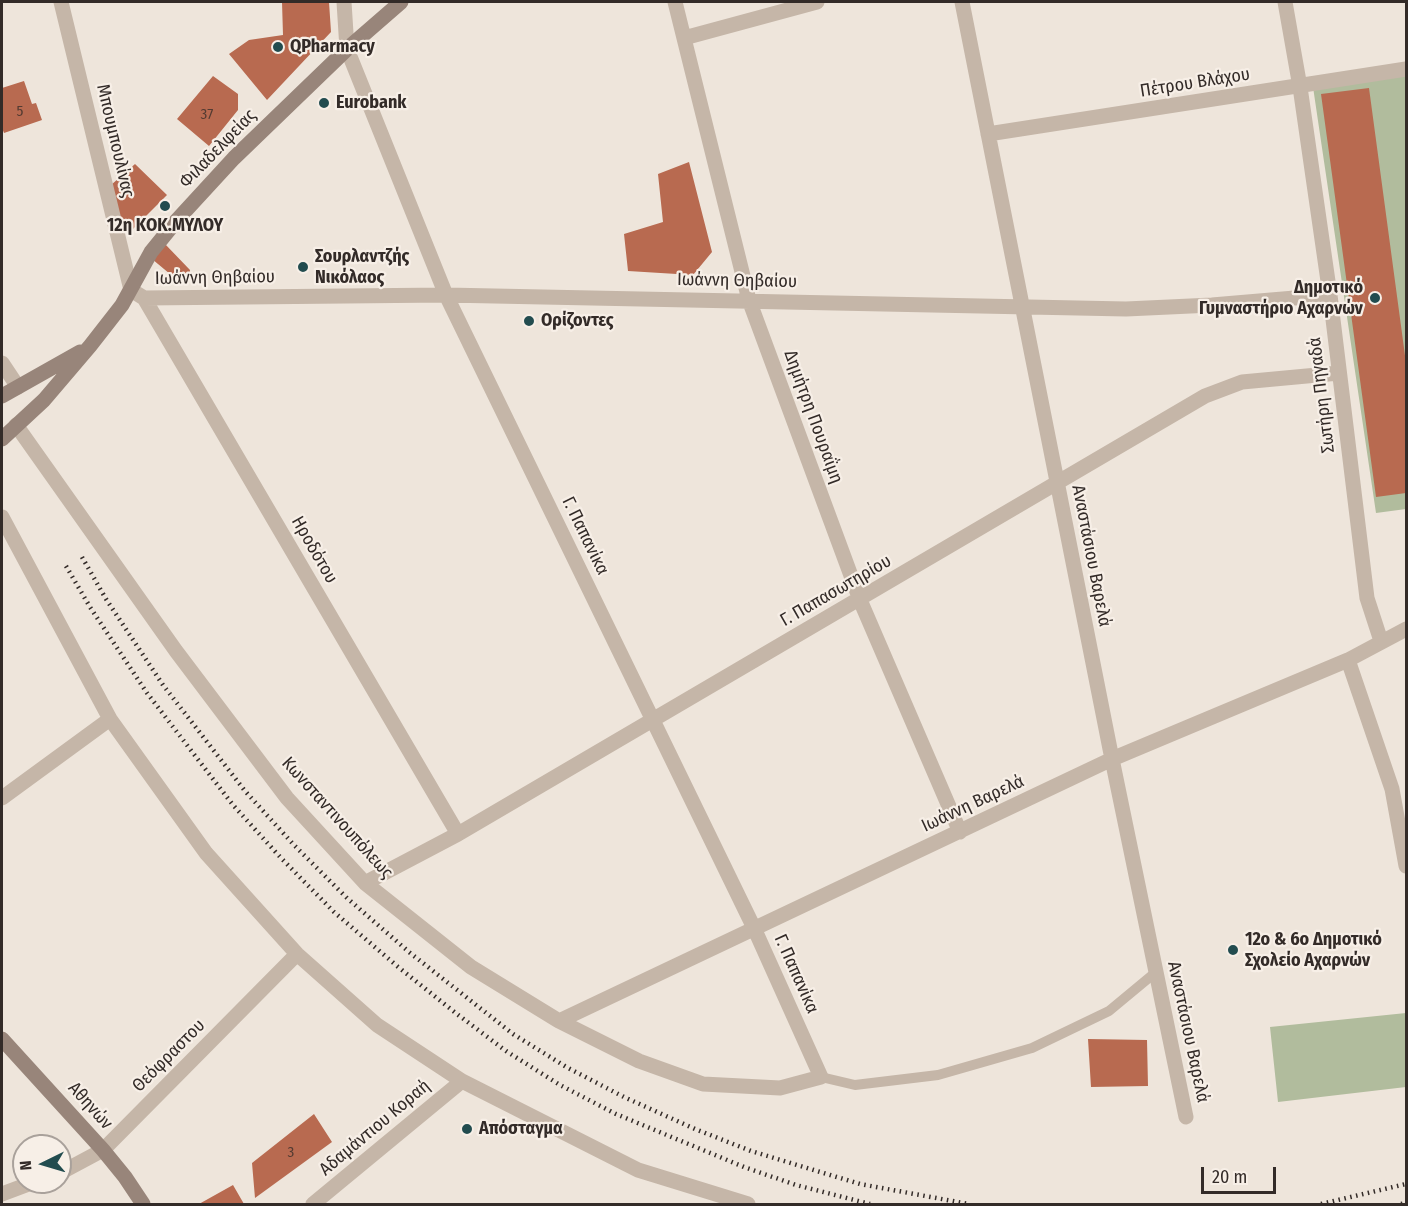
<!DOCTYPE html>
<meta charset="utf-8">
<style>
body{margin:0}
#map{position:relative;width:1408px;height:1206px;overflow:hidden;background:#eee5db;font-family:"Fira Sans Condensed",sans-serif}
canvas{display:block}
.frame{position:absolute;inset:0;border:3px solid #332b28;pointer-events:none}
.north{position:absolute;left:12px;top:1134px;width:60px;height:60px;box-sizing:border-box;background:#f7efe7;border:2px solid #a9a19b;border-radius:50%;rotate:265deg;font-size:16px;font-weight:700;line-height:24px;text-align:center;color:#332b28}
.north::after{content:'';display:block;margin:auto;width:21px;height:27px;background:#224c4f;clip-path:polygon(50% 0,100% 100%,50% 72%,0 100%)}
.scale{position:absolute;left:1201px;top:1167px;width:75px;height:27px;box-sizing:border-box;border:3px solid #332b28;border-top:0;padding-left:8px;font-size:18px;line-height:21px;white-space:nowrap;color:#332b28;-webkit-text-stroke:4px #f7efe7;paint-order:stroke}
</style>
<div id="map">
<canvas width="1408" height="1206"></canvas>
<div class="frame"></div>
<div class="north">N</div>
<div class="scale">20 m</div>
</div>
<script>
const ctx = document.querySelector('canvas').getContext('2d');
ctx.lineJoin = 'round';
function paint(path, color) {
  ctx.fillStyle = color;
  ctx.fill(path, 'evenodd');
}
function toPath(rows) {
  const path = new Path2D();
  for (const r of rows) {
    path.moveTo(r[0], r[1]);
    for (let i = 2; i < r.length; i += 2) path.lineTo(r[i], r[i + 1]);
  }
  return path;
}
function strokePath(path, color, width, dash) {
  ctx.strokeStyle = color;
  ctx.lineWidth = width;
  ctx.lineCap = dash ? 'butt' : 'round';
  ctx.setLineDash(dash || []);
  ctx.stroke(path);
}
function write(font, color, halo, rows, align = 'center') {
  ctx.font = font + ' "Fira Sans Condensed",sans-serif';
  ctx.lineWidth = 4.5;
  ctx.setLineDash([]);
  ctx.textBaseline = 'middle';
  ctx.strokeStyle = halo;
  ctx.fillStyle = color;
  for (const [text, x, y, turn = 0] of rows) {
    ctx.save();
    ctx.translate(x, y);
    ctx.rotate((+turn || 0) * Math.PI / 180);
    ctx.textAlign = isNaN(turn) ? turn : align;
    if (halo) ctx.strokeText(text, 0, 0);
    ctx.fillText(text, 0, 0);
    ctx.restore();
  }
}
paint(toPath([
 [1406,73,1406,509,1376,513,1313,87],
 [1406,1013,1406,1087,1278,1102,1270,1027]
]), '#b1bc9d');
paint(toPath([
 [282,2,329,2,331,32,267,100,229,54,249,40,283,35],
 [213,76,238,94,238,110,209,146,177,119],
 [24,81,32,104,36,103,42,120,4,133,2,128,2,88],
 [1369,88,1406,363,1406,493,1376,497,1321,94],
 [689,162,712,252,693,275,628,271,624,234,663,222,658,174],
 [135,164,167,195,129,233,116,220,111,185],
 [165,244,190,270,189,276,176,279,152,259],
 [1088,1039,1147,1040,1148,1086,1091,1087],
 [314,1114,332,1142,255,1198,252,1163],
 [233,1185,244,1204,199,1204]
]), '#b86a50');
strokePath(toPath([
 [821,1077,855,1085,938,1075,1032,1048,1109,1011,1156,972]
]), '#c5b6a8', 10);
strokePath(toPath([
 [61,2,131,290,144,298,458,834],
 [675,2,749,300,860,600,960,832],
 [962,2,1112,759,1186,1117],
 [1285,2,1300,87,1330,295,1367,598,1381,641],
 [684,38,817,2],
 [988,134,1406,69],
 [144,298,446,295,1126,309,1212,305,1330,295],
 [2,363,18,387],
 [16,425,176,651,287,798,365,883,471,967,559,1021,639,1061,703,1084,780,1088,821,1077,754,928,446,295,347,49,344,2],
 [2,517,110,719,206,853,297,954,377,1025,462,1081,638,1170,748,1204],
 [1348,660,1392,789,1406,866],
 [2,798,110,719],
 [365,883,458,834,1205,396,1242,382,1339,373],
 [559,1021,1112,759,1348,660,1406,629],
 [60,1173,103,1150,297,954],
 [2,1194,34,1182],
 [313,1204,462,1081]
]), '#c5b6a8', 15);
strokePath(toPath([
 [2,396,80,352],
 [2,439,44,400,90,346,122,305,151,252,177,220,234,158,347,49,401,2],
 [2,1039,103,1150,125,1177,143,1204]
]), '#98857a', 15);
strokePath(toPath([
 [82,557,106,599,163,685,245,791,294,845,347,898,409,952,513,1034,568,1068,624,1097,695,1129,751,1151,860,1184,969,1204],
 [66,566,90,607,147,693,233,805,281,858,334,912,397,966,457,1014,506,1051,560,1085,616,1114,744,1167,796,1185,870,1204],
 [1321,1204,1406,1184],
 [1401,1204,1406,1203]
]), '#332b28', 4.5, [1.5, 4.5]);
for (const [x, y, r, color] of [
 [278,47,6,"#224c4f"],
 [324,103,6,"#224c4f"],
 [165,206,6,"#224c4f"],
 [303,267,6,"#224c4f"],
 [1375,298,6,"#224c4f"],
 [529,321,6,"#224c4f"],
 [1233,950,6,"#224c4f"],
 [467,1129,6,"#224c4f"]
]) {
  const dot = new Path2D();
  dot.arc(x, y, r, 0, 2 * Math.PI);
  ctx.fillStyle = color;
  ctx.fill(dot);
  strokePath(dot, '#f7efe7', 2);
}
write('15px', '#543b32', null, [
 ["5",20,112],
 ["37",207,115],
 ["3",291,1153]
]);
write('bold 18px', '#332b28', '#f7efe7', [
 ["QPharmacy",290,47],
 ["Eurobank",336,103],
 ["12η ΚΟΚ.ΜΥΛΟΥ",165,226,"center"],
 ["Σουρλαντζής",315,257],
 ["Νικόλαος",315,278],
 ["Δημοτικό",1363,288,"right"],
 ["Γυμναστήριο Αχαρνών",1363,309,"right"],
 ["Ορίζοντες",541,321],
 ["12ο & 6ο Δημοτικό",1245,940],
 ["Σχολείο Αχαρνών",1245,961],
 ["Απόσταγμα",479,1129]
], 'left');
write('18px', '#332b28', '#f7efe7', [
 ["Πέτρου Βλάχου",1195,83,-9],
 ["Μπουμπουλίνας",115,141,77],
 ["Φιλαδελφείας",218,149,-46],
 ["Ιωάννη Θηβαίου",215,278,-1],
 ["Ιωάννη Θηβαίου",737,281,1],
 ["Σωτήρη Πηγαδά",1322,395,-97],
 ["Δημήτρη Πουραΐμη",813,417,70],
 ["Γ. Παπανίκα",585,536,64],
 ["Ηροδότου",314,550,60],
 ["Αναστάσιου Βαρελά",1091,556,79],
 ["Γ. Παπασωτηρίου",836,591,-30],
 ["Ιωάννη Βαρελά",973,804,-25],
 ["Κωνσταντινουπόλεως",337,818,48],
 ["Γ. Παπανίκα",796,974,66],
 ["Αναστάσιου Βαρελά",1188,1032,78],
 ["Θεόφραστου",169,1056,-45],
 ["Αθηνών",90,1106,48],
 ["Αδαμάντιου Κοραή",375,1128,-40]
]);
</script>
